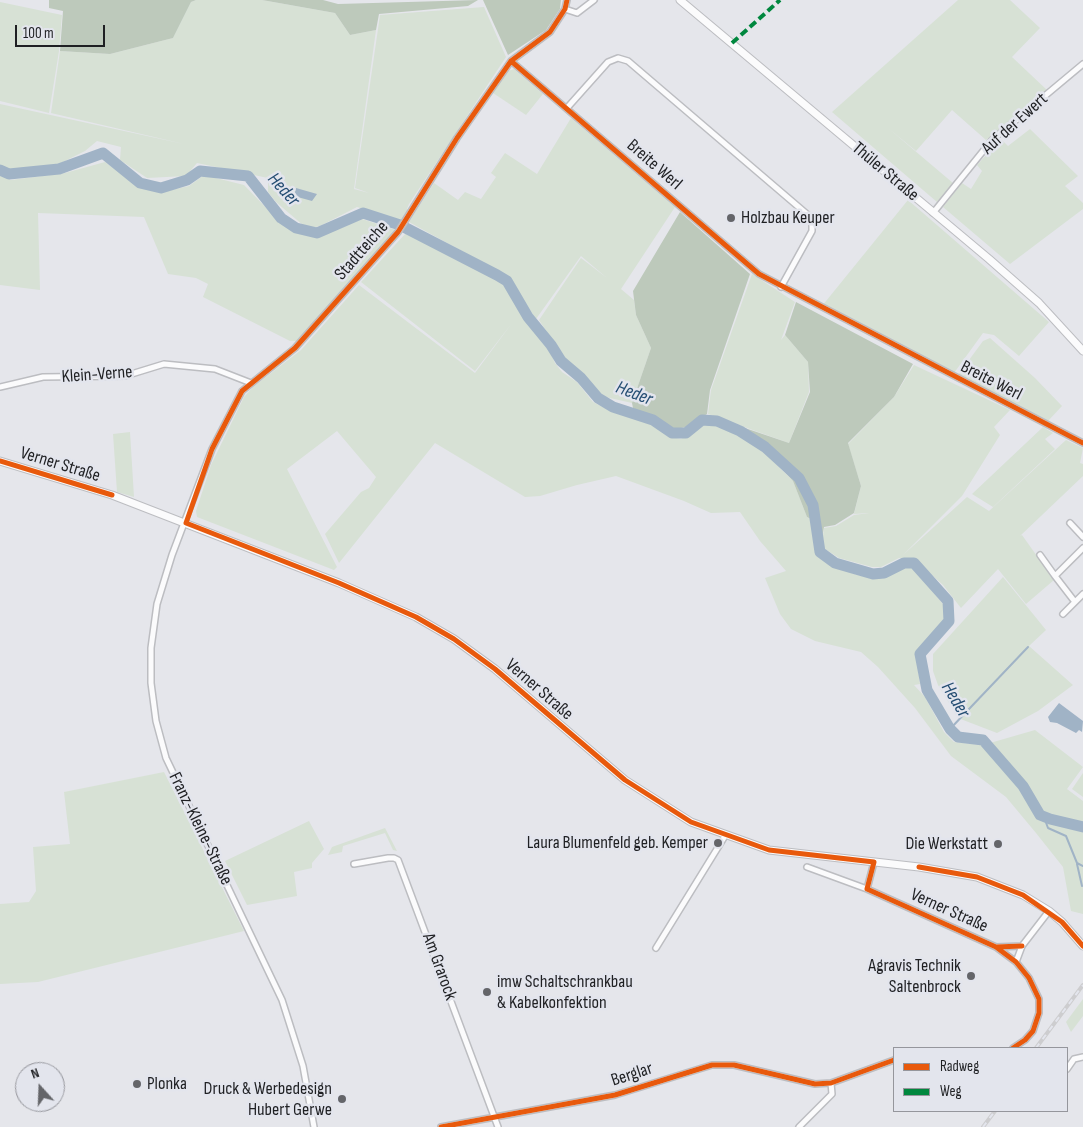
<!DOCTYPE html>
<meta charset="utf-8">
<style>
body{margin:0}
#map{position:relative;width:1083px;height:1127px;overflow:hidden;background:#e5e6eb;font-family:"Sofia Sans Condensed",sans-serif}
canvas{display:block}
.legend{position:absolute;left:893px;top:1047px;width:175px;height:65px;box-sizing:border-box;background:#e3e5ed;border:1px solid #95969c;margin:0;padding:6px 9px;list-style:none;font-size:15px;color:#1f2023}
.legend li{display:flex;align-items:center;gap:10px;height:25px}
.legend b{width:25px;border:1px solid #95969c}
.north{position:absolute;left:15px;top:1062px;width:50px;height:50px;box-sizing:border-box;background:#e3e5ed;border:1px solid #95969c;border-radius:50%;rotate:340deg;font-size:14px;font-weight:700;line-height:20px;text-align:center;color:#1f2023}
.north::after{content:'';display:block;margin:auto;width:18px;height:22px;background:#646569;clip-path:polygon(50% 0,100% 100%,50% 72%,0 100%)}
.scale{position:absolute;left:15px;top:25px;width:90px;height:22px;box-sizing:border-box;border:2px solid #1f2023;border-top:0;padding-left:6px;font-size:15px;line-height:18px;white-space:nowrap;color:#1f2023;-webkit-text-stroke:4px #e3e5ed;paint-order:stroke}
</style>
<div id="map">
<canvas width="1083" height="1127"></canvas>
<ul class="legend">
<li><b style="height:6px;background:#e8590c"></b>Radweg</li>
<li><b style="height:6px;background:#00873e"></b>Weg</li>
</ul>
<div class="north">N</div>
<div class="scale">100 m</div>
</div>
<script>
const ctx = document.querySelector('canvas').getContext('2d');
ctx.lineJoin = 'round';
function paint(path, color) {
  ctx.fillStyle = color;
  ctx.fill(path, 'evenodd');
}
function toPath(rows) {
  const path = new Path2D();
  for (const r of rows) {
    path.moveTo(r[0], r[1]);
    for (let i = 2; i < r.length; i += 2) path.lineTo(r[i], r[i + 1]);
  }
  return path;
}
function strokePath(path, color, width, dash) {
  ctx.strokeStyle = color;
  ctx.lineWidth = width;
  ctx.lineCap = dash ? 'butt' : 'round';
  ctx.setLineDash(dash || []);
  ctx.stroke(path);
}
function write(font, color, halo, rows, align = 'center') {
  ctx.font = font + ' "Sofia Sans Condensed",sans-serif';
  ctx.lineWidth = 5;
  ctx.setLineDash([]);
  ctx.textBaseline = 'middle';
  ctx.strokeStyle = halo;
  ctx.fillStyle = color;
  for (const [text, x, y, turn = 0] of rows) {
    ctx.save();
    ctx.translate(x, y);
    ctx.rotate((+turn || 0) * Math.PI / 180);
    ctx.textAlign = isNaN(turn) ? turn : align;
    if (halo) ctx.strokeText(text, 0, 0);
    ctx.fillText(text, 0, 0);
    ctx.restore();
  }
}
paint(toPath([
 [196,0,262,0,335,13,350,35,376,30,354,189,369,193,355,188,380,15,484,7,506,57,409,204,407,209,408,212,403,221,357,207,320,226,312,228,304,226,276,202,268,192,268,178,197,163,186,176,147,178,120,160,121,147,97,141,85,151,57,165,10,170,0,165,0,104,184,144,51,113,60,51,110,54,173,38,191,2],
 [958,0,1010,0,1040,28,1012,57,1047,90,986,140,952,110,916,151,888,128,953,183,937,202,832,112],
 [0,2,62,15,59,51,49,113,0,101],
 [514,69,543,94,526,115,493,93,508,71],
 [571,118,675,207,621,289,634,300,636,315,651,348,632,403,601,396,584,377,565,360,539,320,581,258,607,278,581,256,536,319,507,276,409,222,434,183,458,200,465,192,481,199,496,177,491,173,505,153,537,174],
 [1030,129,1078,176,1065,186,1083,203,1083,209,1010,264,943,207,962,183,971,189,982,171,977,165,1001,139,1008,146],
 [105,162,139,186,162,192,189,186,204,175,244,185,279,221,295,231,316,236,346,226,359,218,396,230,298,341,290,341,203,297,208,284,196,278,168,274,144,217,38,213,40,290,0,285,0,175,11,180,65,173],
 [908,200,1049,322,1019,356,994,335,983,333,954,373,822,306],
 [406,233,505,284,524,317,548,347,555,363,562,372,577,382,593,402,613,412,651,423,672,437,681,439,703,424,716,424,736,433,762,450,793,481,807,517,813,521,814,544,818,553,833,565,857,575,884,577,904,565,912,566,947,609,944,620,916,653,920,684,914,685,925,697,944,732,954,742,982,745,990,751,1006,773,1021,788,1038,817,1083,829,1083,914,1071,911,1063,867,1036,833,1006,797,951,756,915,708,878,667,861,652,815,641,791,629,780,614,765,578,786,571,760,541,740,512,711,513,684,501,616,476,577,485,540,496,525,497,435,443,339,563,325,534,361,492,369,488,376,477,337,431,287,469,337,567,334,570,197,517,196,511,211,465,244,397,253,387,301,350,359,285,475,373,512,323,475,371,361,282],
 [752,274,795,302,781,340,785,335,808,362,809,392,789,443,708,414,711,390],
 [990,338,1035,378,1062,406,1048,421,958,375,983,341],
 [914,365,1010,410,994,427,1000,435,962,496,903,555,967,497,989,511,1066,440,1083,448,1080,463,1083,464,1083,476,1020,536,1022,535,1054,580,1026,604,998,569,961,608,943,585,914,559,899,558,881,567,872,567,839,558,825,549,822,543,824,528,836,526,854,515,869,513,854,514,861,486,848,444,894,397],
 [1043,427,1053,433,1045,439,1055,449,993,507,972,494],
 [130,432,134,497,117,492,113,434],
 [1003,577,1046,630,1029,646,1073,685,1038,711,997,733,958,718,938,685,933,671,933,654],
 [1035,730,1083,767,1067,789,1083,801,1083,824,1040,812,1026,785,990,743],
 [164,772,244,931,38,982,0,984,0,904,29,902,36,891,33,847,70,844,64,792],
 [1083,773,1083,797,1072,789],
 [309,821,324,849,312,863,312,868,294,872,297,896,247,905,225,861],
 [385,828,397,851,393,850,385,833,343,846,342,852,328,855,332,847],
 [1083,999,1083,1016,1071,1032,1066,1022]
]), '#d7e1d5');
paint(toPath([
 [49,0,196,0,191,2,173,38,110,54,60,51,63,11,49,8],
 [262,0,323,0,338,4,478,0,468,6,379,14,376,30,350,35,335,13],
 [483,0,561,0,560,9,546,30,508,55],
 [680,212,750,274,710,390,707,414,687,427,675,429,633,408,632,403,651,348,636,315,633,291],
 [796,302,913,364,894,397,848,443,861,486,854,513,835,525,824,527,821,543,815,543,813,520,807,517,793,481,742,427,789,443,810,392,808,362,785,335]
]), '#bdc9bb');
paint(toPath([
 [296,188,317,194,312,201,294,196],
 [1059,703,1083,721,1082,732,1079,730,1076,733,1057,723,1050,722,1048,717]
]), '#a0b3c6');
strokePath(toPath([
 [950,729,1028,647],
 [1044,817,1048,828,1066,836,1077,863,1083,866],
 [1077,864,1082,886]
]), '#a0b3c6', 2);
strokePath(toPath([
 [0,170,9,174,59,169,103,153,140,183,161,188,187,180,200,171,248,176,281,218,296,228,317,233,363,213,400,225,497,275,507,281,528,317,551,345,561,361,581,378,598,398,613,407,653,420,672,433,686,433,702,420,717,421,740,431,765,447,799,478,813,505,820,552,835,563,873,574,884,573,904,563,914,563,948,601,949,621,920,654,927,690,950,729,958,737,983,740,1023,786,1040,815,1050,819,1083,827]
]), '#a0b3c6', 11);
const street = toPath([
 [565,9,577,13,594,0],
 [511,61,759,274,1083,443],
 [567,108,608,62,618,58,628,61,808,215,812,223,812,231,781,287],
 [933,213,992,140,1083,64],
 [0,387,43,377,125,376,164,364,215,369,251,383],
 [1070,523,1083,537],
 [1040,555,1055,576],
 [1075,602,1055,576,1083,548],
 [1063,614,1083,594],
 [354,864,388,858,394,858,398,860,498,1127],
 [807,867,867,889,996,947,1022,946],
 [867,889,874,862],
 [996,947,1016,962,1029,978,1039,999,1039,1013,1033,1031,1025,1040,1013,1048],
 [656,948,725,836],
 [1016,962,1022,946,1049,911],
 [1067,1069,1074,1059,1083,1057],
 [314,1127,303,1066,282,1000,166,758,156,721,151,683,151,648,157,604,172,555,212,449,242,391,295,348,398,232,457,138,511,61,550,32,565,9,567,0],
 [441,1127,615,1095,712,1065,734,1065,815,1084,831,1083,894,1060],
 [799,1127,832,1094,831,1083]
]);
const secondary = toPath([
 [680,0,989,259,1039,303,1083,351],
 [0,461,112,495,339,583,416,617,454,639,495,669,625,780,691,822,769,850,919,867,977,877,1023,895,1049,911,1062,922,1083,946]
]);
strokePath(street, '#bcbdc1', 8);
strokePath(secondary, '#bcbdc1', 9);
strokePath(street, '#fbfbfc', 5);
strokePath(secondary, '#fbfbfc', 7);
const rail = toPath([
 [1036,1048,1083,985],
 [983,1127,995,1111]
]);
strokePath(rail, '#cdcdcf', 4);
strokePath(rail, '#e3e5ed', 2, [5.5]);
strokePath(toPath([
 [732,43,780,0]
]), '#00873e', 4, [8, 4]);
strokePath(toPath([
 [567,0,565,9,550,32,511,61,457,138,398,232,295,348,242,391,212,449,186,523,339,583,416,617,454,639,495,669,625,780,691,822,769,850,874,862,867,889,996,947,1022,946],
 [511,61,759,274,1083,443],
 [0,461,112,495],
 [919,867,977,877,1023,895,1062,922,1083,946],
 [996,947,1016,962,1029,978,1039,999,1039,1013,1033,1031,1025,1040,1013,1048],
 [441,1127,615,1095,712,1065,734,1065,815,1084,831,1083,894,1060]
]), '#e8590c', 5);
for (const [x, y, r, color] of [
 [731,218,5,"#646569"],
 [718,843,5,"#646569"],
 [998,844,5,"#646569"],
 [971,976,5,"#646569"],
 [487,992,5,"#646569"],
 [137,1084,5,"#646569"],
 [342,1099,5,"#646569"]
]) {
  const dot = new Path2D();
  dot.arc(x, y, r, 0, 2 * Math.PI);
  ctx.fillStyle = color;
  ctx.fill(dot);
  strokePath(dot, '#e3e5ed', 2);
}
write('18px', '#1f2023', '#e3e5ed', [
 ["Auf der Ewert",1015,124,-42],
 ["Breite Werl",654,165,41],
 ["Thüler Straße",885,172,40],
 ["Stadtteiche",362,251,-49],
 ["Klein-Verne",97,375,-4],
 ["Breite Werl",991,381,27],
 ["Verner Straße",60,465,17],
 ["Verner Straße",539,690,41],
 ["Franz-Kleine-Straße",200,829,64],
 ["Verner Straße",949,911,24],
 ["Am Grarock",439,967,70],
 ["Berglar",632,1075,-18]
]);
write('18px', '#1f2023', '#e3e5ed', [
 ["Holzbau Keuper",741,218,"left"],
 ["Laura Blumenfeld geb. Kemper",708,843],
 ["Die Werkstatt",988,844],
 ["Agravis Technik",961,966],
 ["Saltenbrock",961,987],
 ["imw Schaltschrankbau",497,982,"left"],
 ["& Kabelkonfektion",497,1003,"left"],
 ["Plonka",147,1084,"left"],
 ["Druck & Werbedesign",332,1089],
 ["Hubert Gerwe",332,1110]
], 'right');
write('italic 19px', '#254e73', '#e3e5ed', [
 ["Heder",283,190,48],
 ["Heder",634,394,21],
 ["Heder",955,700,59]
]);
</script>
